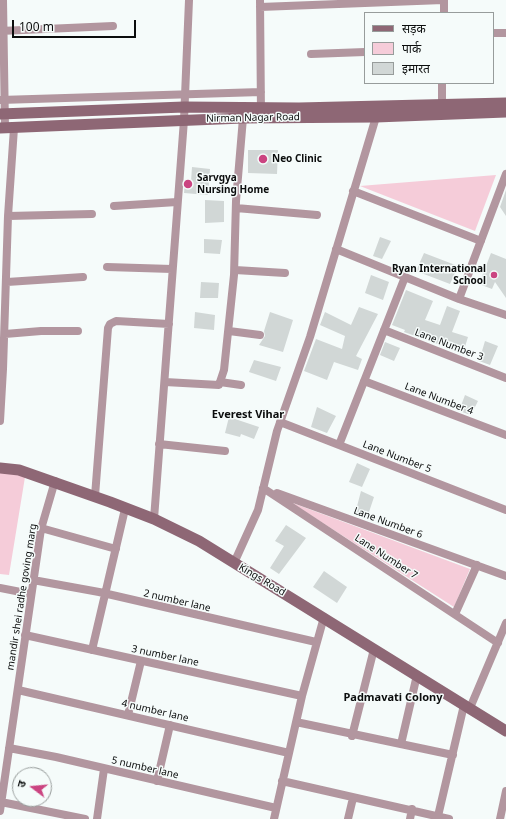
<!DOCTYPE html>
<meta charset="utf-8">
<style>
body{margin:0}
#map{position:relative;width:506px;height:819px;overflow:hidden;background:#f5fbfa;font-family:"Noto Sans","Noto Sans Devanagari",sans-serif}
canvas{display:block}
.legend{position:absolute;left:364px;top:12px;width:130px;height:72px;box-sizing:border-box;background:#f5fbfa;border:1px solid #979c9b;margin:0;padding:5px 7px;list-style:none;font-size:12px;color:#0b0d0d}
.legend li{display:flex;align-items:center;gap:8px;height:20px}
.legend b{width:20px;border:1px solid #979c9b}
.north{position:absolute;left:12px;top:767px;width:40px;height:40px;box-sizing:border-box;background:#f5fbfa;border:1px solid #979c9b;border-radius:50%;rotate:286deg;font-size:11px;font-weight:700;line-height:16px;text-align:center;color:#0b0d0d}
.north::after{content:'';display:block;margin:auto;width:14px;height:18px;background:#cb4481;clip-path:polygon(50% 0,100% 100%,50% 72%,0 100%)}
.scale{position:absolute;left:12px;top:20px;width:124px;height:18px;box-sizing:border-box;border:2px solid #0b0d0d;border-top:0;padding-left:5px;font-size:12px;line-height:14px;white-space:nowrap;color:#0b0d0d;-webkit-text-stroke:3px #f5fbfa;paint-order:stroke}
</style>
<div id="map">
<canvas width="506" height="819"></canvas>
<ul class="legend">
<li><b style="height:5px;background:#8e6775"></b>सड़क</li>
<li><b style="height:11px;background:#f5ccd9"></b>पार्क</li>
<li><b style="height:11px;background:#d1d7d6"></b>इमारत</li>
</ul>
<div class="north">उ</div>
<div class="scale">100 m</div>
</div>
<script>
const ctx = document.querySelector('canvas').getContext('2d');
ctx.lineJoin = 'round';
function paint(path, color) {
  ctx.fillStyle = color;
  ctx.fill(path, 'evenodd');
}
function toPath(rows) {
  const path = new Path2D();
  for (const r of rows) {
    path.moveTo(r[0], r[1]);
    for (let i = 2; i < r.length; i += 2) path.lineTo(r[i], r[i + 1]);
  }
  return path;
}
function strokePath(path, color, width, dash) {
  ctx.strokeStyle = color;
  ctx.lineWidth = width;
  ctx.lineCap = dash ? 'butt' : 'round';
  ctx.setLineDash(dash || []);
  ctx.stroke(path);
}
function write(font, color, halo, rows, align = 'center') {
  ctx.font = font + ' "Noto Sans",sans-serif';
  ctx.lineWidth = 3;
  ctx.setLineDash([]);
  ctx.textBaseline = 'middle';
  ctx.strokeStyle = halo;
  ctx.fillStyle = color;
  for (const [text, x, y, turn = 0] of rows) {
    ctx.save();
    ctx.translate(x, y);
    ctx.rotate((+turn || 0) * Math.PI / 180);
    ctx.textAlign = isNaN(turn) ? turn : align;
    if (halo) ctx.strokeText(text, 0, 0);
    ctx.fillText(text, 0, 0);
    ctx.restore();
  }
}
paint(toPath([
 [496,175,475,231,360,186,372,185],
 [0,468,25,477,9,575,0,574],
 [290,502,470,569,454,607]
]), '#f5ccd9');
paint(toPath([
 [248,150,278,150,277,174,248,173],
 [192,167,210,169,208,195,184,193,185,182,191,182],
 [506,190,506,216,500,207],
 [205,200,224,201,224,222,205,223],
 [380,237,391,241,382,259,373,256],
 [204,239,222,240,220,254,204,253],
 [424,253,458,266,450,284,416,271],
 [491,253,506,259,506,298,495,282,492,289,479,284],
 [371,275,389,282,383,300,365,293],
 [201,282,219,283,218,298,200,298],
 [406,290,433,301,425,320,440,325,447,306,460,311,452,332,468,337,463,353,404,332,405,330,392,325],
 [359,307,378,314,356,356,362,359,358,370,334,362,327,380,304,371,316,339,342,349,345,336,320,325,325,312,351,325],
 [195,312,215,315,214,330,194,328],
 [270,312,293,320,283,352,259,345,265,336,264,331],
 [485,341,498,346,490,365,479,361],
 [385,342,400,348,394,361,380,355],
 [254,360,281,367,276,381,249,372],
 [465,395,478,401,471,415,459,411],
 [317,407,336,416,327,433,311,427],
 [229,417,259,427,254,439,241,434,240,437,225,433],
 [357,463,370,469,362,487,349,482],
 [361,491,374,497,367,518,355,514],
 [286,525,306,538,279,574,270,568,284,546,275,541],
 [324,571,347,587,337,603,313,587]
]), '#d1d7d6');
strokePath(toPath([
 [3,0,5,127],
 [260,0,261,113],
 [444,0,444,13],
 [260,7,443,0],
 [0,31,113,26],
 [493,33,506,33],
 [311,54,365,52],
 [0,100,261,92],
 [442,109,442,83],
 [353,191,481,241],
 [114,206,177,202],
 [236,208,317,215],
 [8,216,92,214],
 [336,249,459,299,506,315],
 [107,267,172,269],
 [235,270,285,273],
 [7,282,83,277],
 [459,299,506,174],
 [384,330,506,378],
 [229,331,260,335],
 [5,334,41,331,78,331],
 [364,381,506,435],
 [165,382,219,385,224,370,234,275,236,201,243,118],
 [220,382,241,385],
 [0,421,3,369,8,216,14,128],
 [280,422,506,510],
 [159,444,225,451],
 [339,445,405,277],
 [263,488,498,643],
 [277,493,506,576],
 [95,496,108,328,110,324,116,321,169,324],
 [154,519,184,120,189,0],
 [41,528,116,549],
 [234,563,258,510,277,431,310,337,376,117],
 [33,580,99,592,316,642],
 [0,588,31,594],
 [455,614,477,565],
 [25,635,302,696],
 [92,650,125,509],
 [18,690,289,753],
 [470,708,506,623],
 [128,715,141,661],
 [296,722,453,755],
 [352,736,374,649],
 [401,744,417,675],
 [9,748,56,757,276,808],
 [157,781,170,725],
 [282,781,449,819],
 [1,802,85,819],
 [0,811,41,529,55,481],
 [438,816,464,705],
 [97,819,104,769],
 [274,819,302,696,324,617],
 [348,819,353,798],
 [410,819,412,809],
 [500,819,506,791]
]), '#b2969f', 8);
strokePath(toPath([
 [0,114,184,107,299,108,506,103],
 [0,128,243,118,376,117,506,112],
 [0,468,19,470,110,502,154,519,199,541,506,731]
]), '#8e6775', 11);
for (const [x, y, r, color] of [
 [263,159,5,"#cb4481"],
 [188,184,5,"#cb4481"],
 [494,275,4,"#cb4481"]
]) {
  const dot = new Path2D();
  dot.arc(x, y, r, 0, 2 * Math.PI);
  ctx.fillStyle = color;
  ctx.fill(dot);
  strokePath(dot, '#f5fbfa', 1.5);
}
write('10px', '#0b0d0d', '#f5fbfa', [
 ["Nirman Nagar Road",253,118,-1],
 ["Lane Number 3",449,345,21],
 ["Lane Number 4",439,399,21],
 ["Lane Number 5",397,457,21],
 ["Lane Number 6",388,523,20],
 ["Lane Number 7",386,557,33],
 ["Kings Road",262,580,31],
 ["mandir shei radhe goving marg",22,597,-81],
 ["2 number lane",177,601,13],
 ["3 number lane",165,656,12],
 ["4 number lane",155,711,13],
 ["5 number lane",145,768,13]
]);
write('bold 10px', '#0b0d0d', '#f5fbfa', [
 ["Neo Clinic",272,159],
 ["Sarvgya",197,178],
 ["Nursing Home",197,190],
 ["Ryan International",486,269,"right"],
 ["School",486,281,"right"]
], 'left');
write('bold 11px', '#0b0d0d', '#f5fbfa', [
 ["Everest Vihar",248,415],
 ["Padmavati Colony",393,698]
]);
</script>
